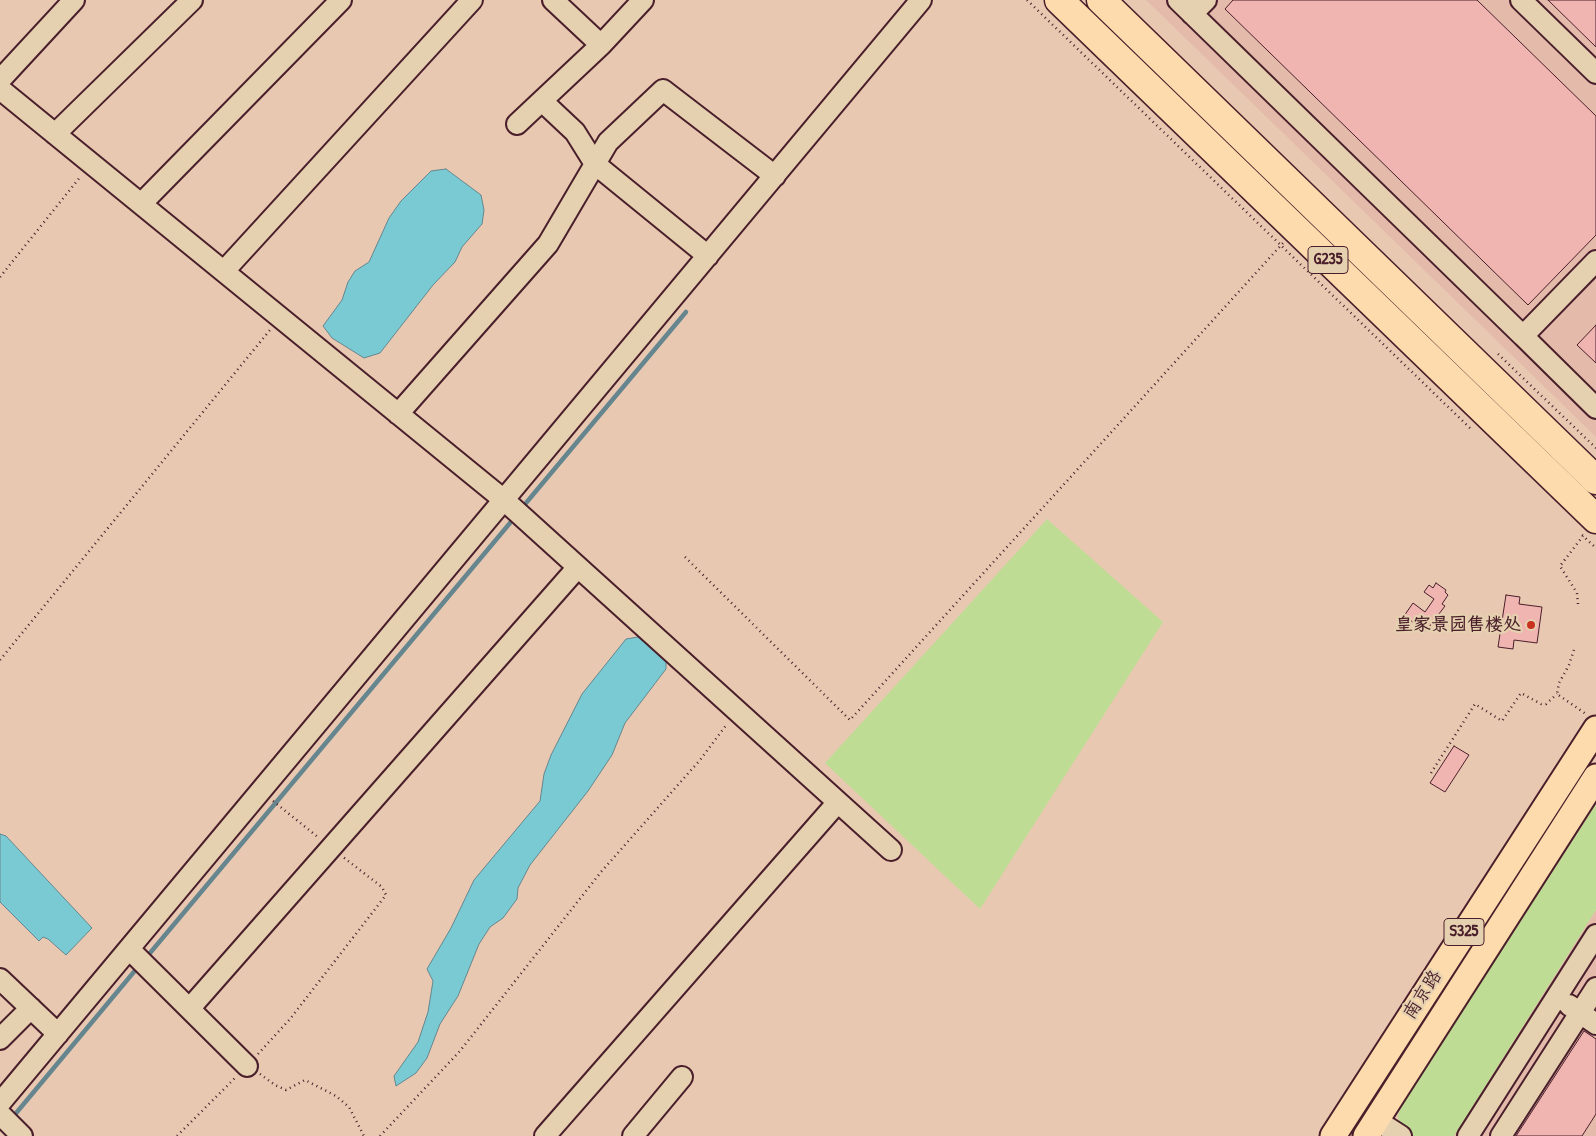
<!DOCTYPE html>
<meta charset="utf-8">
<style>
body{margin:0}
canvas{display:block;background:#e8c8b0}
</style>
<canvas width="1596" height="1136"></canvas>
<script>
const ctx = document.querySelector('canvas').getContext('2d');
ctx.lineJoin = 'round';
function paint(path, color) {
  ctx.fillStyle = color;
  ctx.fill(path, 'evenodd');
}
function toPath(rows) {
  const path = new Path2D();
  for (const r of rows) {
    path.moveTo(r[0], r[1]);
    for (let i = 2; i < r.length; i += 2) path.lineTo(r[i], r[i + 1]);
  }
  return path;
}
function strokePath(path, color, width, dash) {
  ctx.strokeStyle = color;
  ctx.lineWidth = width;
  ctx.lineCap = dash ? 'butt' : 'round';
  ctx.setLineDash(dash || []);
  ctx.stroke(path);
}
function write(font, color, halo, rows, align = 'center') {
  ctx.font = font + ' "Patrick Hand","LXGW WenKai TC",sans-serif';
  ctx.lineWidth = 4.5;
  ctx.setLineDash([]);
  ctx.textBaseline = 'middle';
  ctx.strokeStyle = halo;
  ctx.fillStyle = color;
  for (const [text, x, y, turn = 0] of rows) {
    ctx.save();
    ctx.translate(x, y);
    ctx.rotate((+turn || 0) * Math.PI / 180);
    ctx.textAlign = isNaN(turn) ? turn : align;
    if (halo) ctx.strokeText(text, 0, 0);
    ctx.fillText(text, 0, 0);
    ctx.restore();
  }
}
paint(toPath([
 [1146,0,1596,0,1596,437],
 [1596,910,1596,1136,1454,1136]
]), '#e4bbab');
paint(toPath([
 [1047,519,1163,622,980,909,825,763],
 [1596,804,1596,910,1454,1136,1410,1136,1399,1125,1398,1115,1404,1100,1486,970,1513,933]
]), '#bfdc94');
const water = toPath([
 [446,169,481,195,484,210,482,224,462,247,455,262,433,285,380,353,364,358,332,338,323,326,342,300,348,282,355,271,369,262,389,218,401,201,431,171,446,169],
 [638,637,666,658,666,669,625,723,612,755,588,791,530,865,518,888,517,899,503,918,490,927,479,944,458,996,440,1024,427,1058,416,1073,396,1086,394,1076,418,1042,428,1012,433,981,427,969,451,928,474,880,540,801,544,774,551,755,582,694,626,639,638,637],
 [0,834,6,836,92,928,66,955,48,939,43,937,39,941,0,902,0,834]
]);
paint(water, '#79cad2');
strokePath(water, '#66868f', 1);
strokePath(toPath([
 [526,503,686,312],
 [145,959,510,523],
 [12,1118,138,967]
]), '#66868f', 4.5);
const building = toPath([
 [1233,0,1477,0,1596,116,1596,235,1528,305,1225,9,1233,0],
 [1548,0,1596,0,1596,47,1548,0],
 [1596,325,1596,363,1577,345,1596,325],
 [1436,583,1446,590,1445,592,1448,595,1442,604,1445,606,1426,631,1404,616,1413,603,1425,612,1434,599,1424,592,1429,585,1433,588,1436,583],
 [1506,595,1520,597,1519,604,1542,607,1537,643,1514,640,1513,649,1498,647,1506,595],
 [1454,746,1469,755,1445,792,1430,783,1454,746],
 [1584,1031,1596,1039,1596,1114,1582,1136,1516,1136,1584,1031]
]);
paint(building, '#f0b4b1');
strokePath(building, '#4a1f2b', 1);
const minor = toPath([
 [553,0,601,45],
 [1178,0,1523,336,1596,261],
 [1521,0,1596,73],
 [1192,14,1206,0],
 [0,80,74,0],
 [0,89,504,500,891,850],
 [542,101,575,132,595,164,708,256],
 [517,124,601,45,643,0],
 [55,134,192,0],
 [141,204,341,0],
 [224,271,472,0],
 [1523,336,1596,408],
 [398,414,548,244,608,142,663,90,775,176],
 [129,949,247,1066],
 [0,979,58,1034],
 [1569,1005,1596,1024],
 [190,1008,578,567],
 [0,1039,31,1008],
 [0,1103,921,0],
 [0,1114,22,1136],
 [1376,1120,1401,1136],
 [545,1136,838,802],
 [633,1136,682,1077],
 [1468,1136,1596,935],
 [1501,1136,1596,988]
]);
const major = toPath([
 [1333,1136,1596,729],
 [1366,1136,1596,777]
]);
const highway = toPath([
 [1059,0,1596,519],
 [1101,0,1596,480]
]);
strokePath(minor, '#4a1f2b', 24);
strokePath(major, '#4a1f2b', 29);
strokePath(highway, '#4a1f2b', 31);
strokePath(toPath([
 [1027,0,1472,430],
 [0,277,81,176],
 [1498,354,1596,448],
 [1582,535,1596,548],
 [685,557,850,720,1283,243],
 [1578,604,1577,593,1560,566,1583,536],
 [1574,650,1569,665,1559,683,1557,694,1586,714],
 [0,660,270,330],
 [1431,773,1475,704,1502,721,1521,693,1541,704,1546,704,1557,694],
 [273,801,319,838],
 [258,1054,290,1019,386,895,382,887,343,857],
 [260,1074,275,1085,286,1090,305,1080,336,1096,349,1107,364,1136],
 [177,1136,236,1077],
 [380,1136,460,1051,601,872,700,760,727,724]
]), '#4a1f2b', 2.5, [1, 4]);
strokePath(minor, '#e5d1b0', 20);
strokePath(major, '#fedbac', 25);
strokePath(highway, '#fedbac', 28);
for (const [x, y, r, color] of [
 [1531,625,5,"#c8321e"]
]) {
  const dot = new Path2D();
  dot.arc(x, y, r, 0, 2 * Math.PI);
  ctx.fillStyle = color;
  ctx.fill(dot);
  strokePath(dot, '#e5d1b0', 2);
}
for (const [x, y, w] of [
 [1328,260,40],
 [1464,932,40]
]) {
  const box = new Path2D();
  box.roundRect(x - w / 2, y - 13.5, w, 27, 4);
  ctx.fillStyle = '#e5d1b0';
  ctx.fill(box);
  strokePath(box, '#4a1f2b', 1);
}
write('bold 16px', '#4a1f2b', null, [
 ["G235",1328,260],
 ["S325",1464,932]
]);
write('bold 18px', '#4a1f2b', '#e5d1b0', [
 ["皇家景园售楼处",1521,625]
], 'right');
write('18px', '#4a1f2b', '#e5d1b0', [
 ["南京路",1423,995,-57]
]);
</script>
